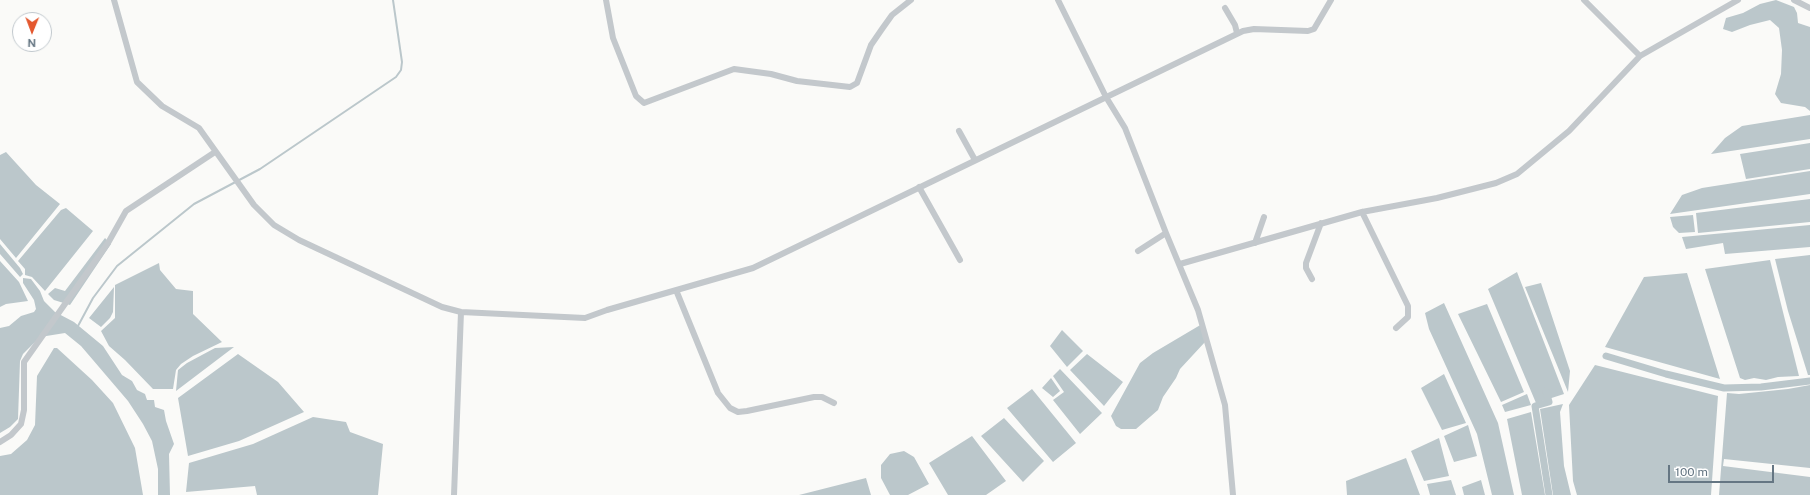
<!DOCTYPE html>
<style>
body{margin:0}
#map{position:relative;width:1810px;height:495px;overflow:hidden;background:#fafaf8;font-family:"Public Sans",sans-serif}
canvas{display:block}
.north{position:absolute;left:12px;top:12px;width:40px;height:40px;box-sizing:border-box;background:#fff;border:1px solid #c1c8cd;border-radius:50%;rotate:181deg;font-size:11px;font-weight:700;line-height:16px;text-align:center;color:#657683}
.north::after{content:'';display:block;margin:auto;width:14px;height:18px;background:#e4572e;clip-path:polygon(50% 0,100% 100%,50% 72%,0 100%)}
.scale{position:absolute;left:1668px;top:465px;width:106px;height:18px;box-sizing:border-box;border:2px solid #657683;border-top:0;padding-left:5px;font-size:12px;line-height:14px;white-space:nowrap;color:#657683;-webkit-text-stroke:3px #fff;paint-order:stroke}
</style>
<div id="map">
<canvas width="1810" height="495"></canvas>
<div class="north">N</div>
<div class="scale">100 m</div>
</div>
<script>
const ctx = document.querySelector('canvas').getContext('2d');
ctx.lineJoin = 'round';
function paint(path, color) {
  ctx.fillStyle = color;
  ctx.fill(path, 'evenodd');
}
function toPath(rows) {
  const path = new Path2D();
  for (const r of rows) {
    path.moveTo(r[0], r[1]);
    for (let i = 2; i < r.length; i += 2) path.lineTo(r[i], r[i + 1]);
  }
  return path;
}
function strokePath(path, color, width, dash) {
  ctx.strokeStyle = color;
  ctx.lineWidth = width;
  ctx.lineCap = dash ? 'butt' : 'round';
  ctx.setLineDash(dash || []);
  ctx.stroke(path);
}
paint(toPath([
 [1776,0,1794,7,1797,13,1798,23,1810,27,1810,111,1805,107,1781,103,1775,94,1781,74,1782,50,1779,28,1770,20,1750,25,1732,32,1723,29,1726,18,1743,13,1760,4],
 [1810,115,1810,139,1711,154,1725,138,1742,126],
 [1810,143,1810,169,1746,179,1740,154],
 [6,152,36,185,60,204,16,258,0,239,0,155],
 [1810,171,1810,194,1670,214,1682,195,1702,188],
 [1810,199,1810,222,1698,233,1696,213],
 [66,208,93,231,45,291,32,277,25,275,25,269,18,261,61,210],
 [1693,215,1695,232,1679,233,1673,227,1670,217],
 [1810,225,1810,247,1725,254,1723,243,1686,249,1682,237],
 [105,238,111,244,70,305,54,300,48,294,55,288,65,291],
 [0,244,20,268,23,274,20,277,0,254],
 [1810,255,1810,375,1808,375,1788,311,1775,259],
 [1770,260,1799,376,1778,377,1766,380,1754,378,1745,380,1740,378,1705,269],
 [0,261,19,282,28,301,6,304,0,307],
 [159,263,160,270,176,289,193,291,193,314,222,342,193,356,181,364,176,370,173,389,153,389,125,360,109,346,101,331,115,318,115,285],
 [1517,272,1564,394,1536,403,1488,289],
 [1687,273,1720,379,1605,347,1644,277],
 [23,278,31,279,40,291,44,301,55,312,74,322,103,346,122,375,132,381,137,390,145,394,147,400,154,400,155,407,164,410,166,421,174,444,169,454,170,495,158,495,158,469,152,441,143,424,128,401,93,360,81,346,65,333,40,337,23,354,20,361,18,419,10,427,0,433,0,328,9,326,21,316,34,312,36,309,34,300,23,283],
 [1541,283,1570,371,1568,392,1525,287],
 [114,287,113,312,110,318,101,327,89,318],
 [1444,303,1498,423,1514,495,1492,495,1477,434,1429,329,1425,313],
 [1487,304,1524,392,1501,402,1458,314],
 [1202,324,1205,342,1180,369,1176,378,1163,397,1158,410,1136,429,1121,429,1116,426,1111,416,1140,363,1153,353],
 [1062,330,1083,351,1067,367,1050,346],
 [234,347,176,391,178,370,187,363,215,348],
 [54,348,57,348,92,380,113,403,135,448,143,495,0,495,0,456,11,454,27,440,35,425,37,376],
 [238,354,278,382,304,412,239,441,188,456,178,398],
 [1087,354,1123,382,1104,406,1070,370],
 [1595,365,1718,396,1711,495,1577,495,1573,481,1569,405],
 [1060,369,1102,413,1080,434,1053,400,1064,392,1053,376],
 [1444,374,1466,423,1442,430,1421,388],
 [1051,378,1060,391,1053,397,1042,388],
 [1810,385,1810,468,1724,459,1723,466,1810,477,1810,495,1719,495,1727,393,1739,394,1788,389],
 [1032,389,1076,443,1053,462,1007,408],
 [1527,394,1531,405,1505,412,1502,405],
 [1563,404,1560,412,1564,466,1571,495,1553,495,1540,409],
 [1531,412,1545,495,1522,495,1507,419],
 [313,417,346,422,350,432,383,444,378,495,257,495,255,486,186,492,189,463,253,444],
 [1004,418,1044,461,1023,482,981,436],
 [1468,425,1477,456,1454,462,1444,436],
 [972,436,1006,481,986,495,948,495,929,463],
 [1439,438,1449,476,1424,481,1411,451],
 [904,451,914,457,929,484,908,495,890,495,881,478,881,465,890,454],
 [1406,458,1420,495,1347,495,1346,481],
 [866,478,871,495,799,495],
 [1451,480,1456,495,1430,495,1427,484],
 [1481,480,1485,495,1464,495,1462,487]
]), '#bbc7cb');
strokePath(toPath([
 [78,326,93,298,117,266,194,204,260,169,396,77,401,70,402,62,393,0]
]), '#bbc7cb', 2);
strokePath(toPath([
 [1606,356,1666,374,1724,388,1761,387,1810,381],
 [1546,391,1549,402,1535,406,1549,495]
]), '#bbc7cb', 7);
strokePath(toPath([
 [114,0,137,82,162,106,199,128,254,205,274,225,299,240,442,307,461,312,585,318,607,310,753,268,1243,31,1254,29,1308,31,1314,29,1331,0],
 [606,0,613,38,636,96,644,103,734,69,771,74,797,81,850,87,857,83,871,45,882,29,892,15,911,0],
 [1058,0,1106,97,1125,128,1166,233,1198,310,1225,405,1233,495],
 [1584,0,1640,56],
 [1794,0,1810,8],
 [1225,8,1235,25,1237,33],
 [959,131,975,160],
 [919,187,960,260],
 [1362,212,1408,306,1408,317,1396,328],
 [1255,243,1264,217],
 [1138,251,1166,233],
 [1180,264,1362,212,1437,198,1496,183,1517,174,1569,131,1640,56,1738,0],
 [1312,279,1306,268,1306,263,1321,223],
 [676,290,718,393,730,408,738,412,747,411,814,397,822,397,834,403],
 [0,442,11,435,21,424,24,410,24,362,108,243,126,211,215,152],
 [454,495,461,312]
]), '#c3c8cc', 6);
</script>
